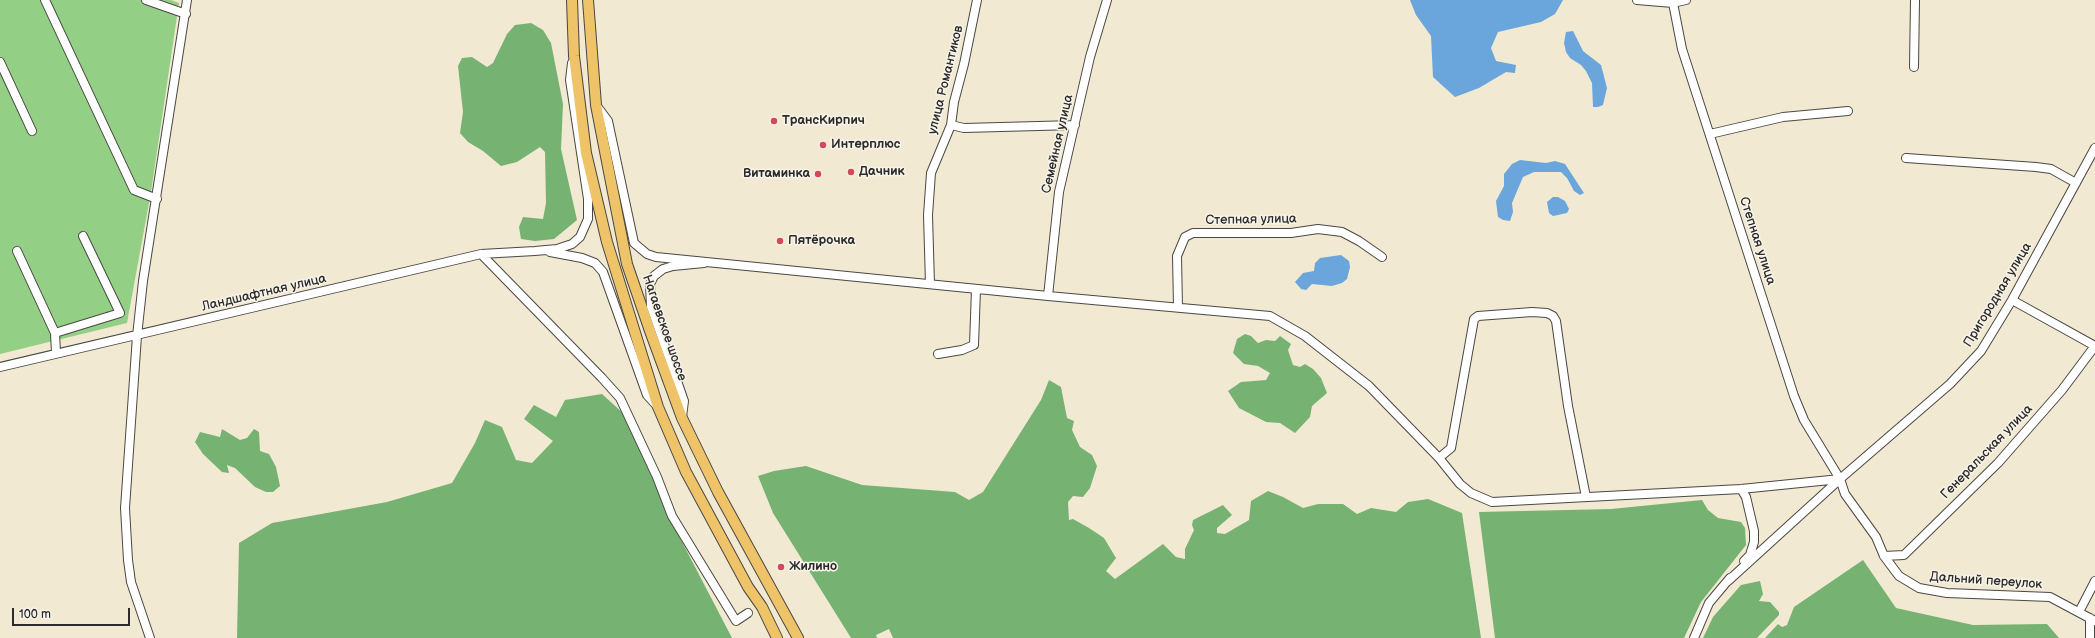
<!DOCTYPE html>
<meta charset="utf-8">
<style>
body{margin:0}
#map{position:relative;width:2095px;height:638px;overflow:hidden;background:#f2e9d2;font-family:"Balsamiq Sans",sans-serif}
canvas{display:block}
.scale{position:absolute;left:12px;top:608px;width:118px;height:18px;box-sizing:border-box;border:2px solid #2b2b2b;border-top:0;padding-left:5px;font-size:12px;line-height:14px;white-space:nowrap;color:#2b2b2b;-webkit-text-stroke:3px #f7f3e8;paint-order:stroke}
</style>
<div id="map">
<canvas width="2095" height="638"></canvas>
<div class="scale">100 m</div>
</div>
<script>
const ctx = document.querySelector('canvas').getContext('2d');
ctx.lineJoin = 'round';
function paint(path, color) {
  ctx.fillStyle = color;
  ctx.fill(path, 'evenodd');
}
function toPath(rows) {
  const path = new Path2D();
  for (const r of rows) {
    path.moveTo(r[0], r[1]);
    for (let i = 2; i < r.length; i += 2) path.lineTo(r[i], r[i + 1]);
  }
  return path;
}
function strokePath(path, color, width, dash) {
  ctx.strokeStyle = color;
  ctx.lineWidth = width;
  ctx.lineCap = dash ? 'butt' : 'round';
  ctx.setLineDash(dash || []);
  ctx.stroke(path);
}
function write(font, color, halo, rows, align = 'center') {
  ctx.font = font + ' "Balsamiq Sans",sans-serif';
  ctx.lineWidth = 3;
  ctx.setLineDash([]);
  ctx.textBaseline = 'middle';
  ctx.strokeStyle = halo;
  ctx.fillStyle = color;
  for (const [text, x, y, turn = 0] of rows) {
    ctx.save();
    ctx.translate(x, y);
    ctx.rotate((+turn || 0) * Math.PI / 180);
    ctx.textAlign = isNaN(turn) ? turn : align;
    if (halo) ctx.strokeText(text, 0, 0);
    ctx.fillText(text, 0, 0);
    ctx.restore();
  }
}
paint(toPath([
 [0,0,171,0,179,3,151,192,127,323,0,354]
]), '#93d085');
paint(toPath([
 [531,23,543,30,551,43,563,104,561,149,577,220,554,239,535,241,521,239,519,227,523,217,543,219,546,203,545,152,540,147,517,162,501,166,483,151,468,142,460,133,463,112,458,66,462,58,472,57,487,67,493,63,507,34,515,25],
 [1245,334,1251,336,1258,343,1266,340,1275,341,1280,336,1291,344,1288,350,1293,365,1300,367,1305,364,1313,369,1321,378,1327,393,1312,406,1310,417,1295,433,1280,423,1266,422,1239,408,1228,391,1241,382,1266,380,1270,373,1258,366,1244,364,1233,353,1237,339],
 [1049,380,1061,387,1067,418,1074,421,1072,430,1080,447,1092,455,1097,466,1090,488,1083,497,1073,496,1068,502,1069,520,1073,519,1089,528,1104,538,1116,558,1106,571,1115,579,1163,544,1176,557,1185,559,1185,549,1194,530,1192,525,1193,520,1223,505,1232,515,1217,528,1217,533,1225,534,1249,520,1251,501,1268,491,1283,497,1303,508,1318,504,1343,504,1357,514,1371,508,1396,512,1408,502,1428,499,1462,513,1481,638,893,638,889,629,876,635,877,638,851,638,773,513,758,476,774,471,806,466,862,485,955,492,969,500,983,492,1041,400],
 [602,394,624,414,649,457,667,513,732,638,237,638,239,543,272,523,387,502,452,483,475,443,485,420,502,427,516,460,532,463,553,441,524,419,534,405,556,417,565,400],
 [222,429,240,440,247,438,254,429,259,432,260,451,269,454,276,467,280,486,273,492,266,492,255,487,235,468,227,465,229,473,222,472,203,454,195,442,200,432,220,437],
 [1702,500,1708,510,1718,518,1741,522,1745,528,1746,545,1701,602,1684,638,1495,638,1479,512,1611,509],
 [1863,560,1896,608,1973,625,2047,624,2059,638,1765,638,1778,624,1782,627,1787,625,1794,607],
 [1760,581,1763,594,1759,601,1770,602,1779,612,1779,615,1757,638,1703,638,1713,617,1741,585]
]), '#76b272');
paint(toPath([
 [1410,0,1563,0,1555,14,1541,22,1498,32,1491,48,1496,61,1516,65,1515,73,1506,72,1479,88,1455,97,1433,77,1431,36,1416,15],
 [1573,31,1583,51,1601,65,1607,88,1603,105,1598,107,1593,107,1592,83,1586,71,1581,65,1570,58,1566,52,1564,43,1566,32],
 [1520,160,1546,163,1555,161,1565,164,1584,193,1580,195,1574,191,1567,178,1561,172,1534,172,1523,177,1512,203,1513,212,1510,221,1503,220,1498,217,1496,201,1504,186,1504,174,1512,164],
 [1553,197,1558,197,1565,201,1569,209,1567,213,1553,216,1549,213,1547,202],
 [1341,255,1349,261,1350,267,1347,279,1342,283,1332,286,1312,284,1306,290,1301,289,1295,282,1303,273,1314,271,1315,263,1320,258]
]), '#6aa6db');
const minor = toPath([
 [45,0,134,190,157,199],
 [146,0,186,14],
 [1637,0,1673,3,1686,0],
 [1673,3,1682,49,1794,396,1804,420,1840,479,1845,494,1876,537,1884,556,1899,576,1919,588,1947,593,2050,597,2095,621],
 [0,62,32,131],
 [1914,67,1915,0],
 [596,105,608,121,634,243,647,254,656,257,1048,296,1270,316,1305,336,1369,386,1439,458,1460,484,1471,493,1492,502,1741,489,1840,479],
 [951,125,964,128,1075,125],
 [1710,134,1783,117,1848,111],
 [1906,158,2036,167,2051,169,2076,183],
 [17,251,55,333,56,353],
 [550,252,582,258,595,263,603,272,647,395,657,406],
 [481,254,602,378,620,398,657,477,672,516,736,621,748,613],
 [930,284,928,215,931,173,951,125,954,102,964,64,977,0],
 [1048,296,1059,192,1090,57,1107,0],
 [1178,307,1177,256,1185,237,1193,233,1291,233,1318,229,1342,232,1359,241,1382,257],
 [55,333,120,313,83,236],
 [938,354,962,350,974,345,976,289],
 [0,367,481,254,535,251,557,249,572,244,580,237,588,219,588,199,570,80,572,63],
 [682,417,684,401,651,307,650,284,654,276,663,269,673,266,704,263],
 [1439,458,1451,448,1474,319,1478,316,1532,312,1547,313,1553,316,1556,321,1568,406,1586,497],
 [1741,489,1746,497,1754,531,1754,542,1750,555,1744,561],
 [1884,556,1904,555,1998,463,2062,390,2095,346,2012,300],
 [1728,581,1840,479,1950,384,1981,351,2012,300,2095,148],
 [2079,612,2095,581],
 [2090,618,2090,638],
 [150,638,131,582,128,560,125,508,137,336,143,281,187,0],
 [1694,638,1709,603,1730,578]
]);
const major = toPath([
 [572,0,574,56,586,153,607,242,658,407,686,472,748,587,762,607,777,638],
 [588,0,596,105,627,264,650,331,682,418,718,492,798,638]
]);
strokePath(minor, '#494844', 10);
strokePath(major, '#494844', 12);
strokePath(minor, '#fff', 8);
strokePath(major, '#efc469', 10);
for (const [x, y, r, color] of [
 [774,121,4,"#d1495b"],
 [823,145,4,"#d1495b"],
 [851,172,4,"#d1495b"],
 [818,174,4,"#d1495b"],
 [780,241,4,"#d1495b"],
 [781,567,4,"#d1495b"]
]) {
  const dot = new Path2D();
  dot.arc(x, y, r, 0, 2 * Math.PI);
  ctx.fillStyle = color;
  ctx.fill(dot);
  strokePath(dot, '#f7f3e8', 1.5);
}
write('13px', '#2b2b2b', '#f7f3e8', [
 ["улица Романтиков",946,80,-76],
 ["Семейная улица",1058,144,-77],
 ["Степная улица",1251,220,-1],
 ["Степная улица",1757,241,72],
 ["Ландшафтная улица",264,293,-13],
 ["Пригородная улица",1998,295,-59],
 ["Нагаевское шоссе",664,328,71],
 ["Генеральская улица",1987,452,-46],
 ["Дальний переулок",1986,581,4]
]);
write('bold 13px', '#2b2b2b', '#f7f3e8', [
 ["ТрансКирпич",782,121],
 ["Интерплюс",831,145],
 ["Дачник",859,172],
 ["Витаминка",810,174,"right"],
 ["Пятёрочка",788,241],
 ["Жилино",789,567]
], 'left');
</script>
